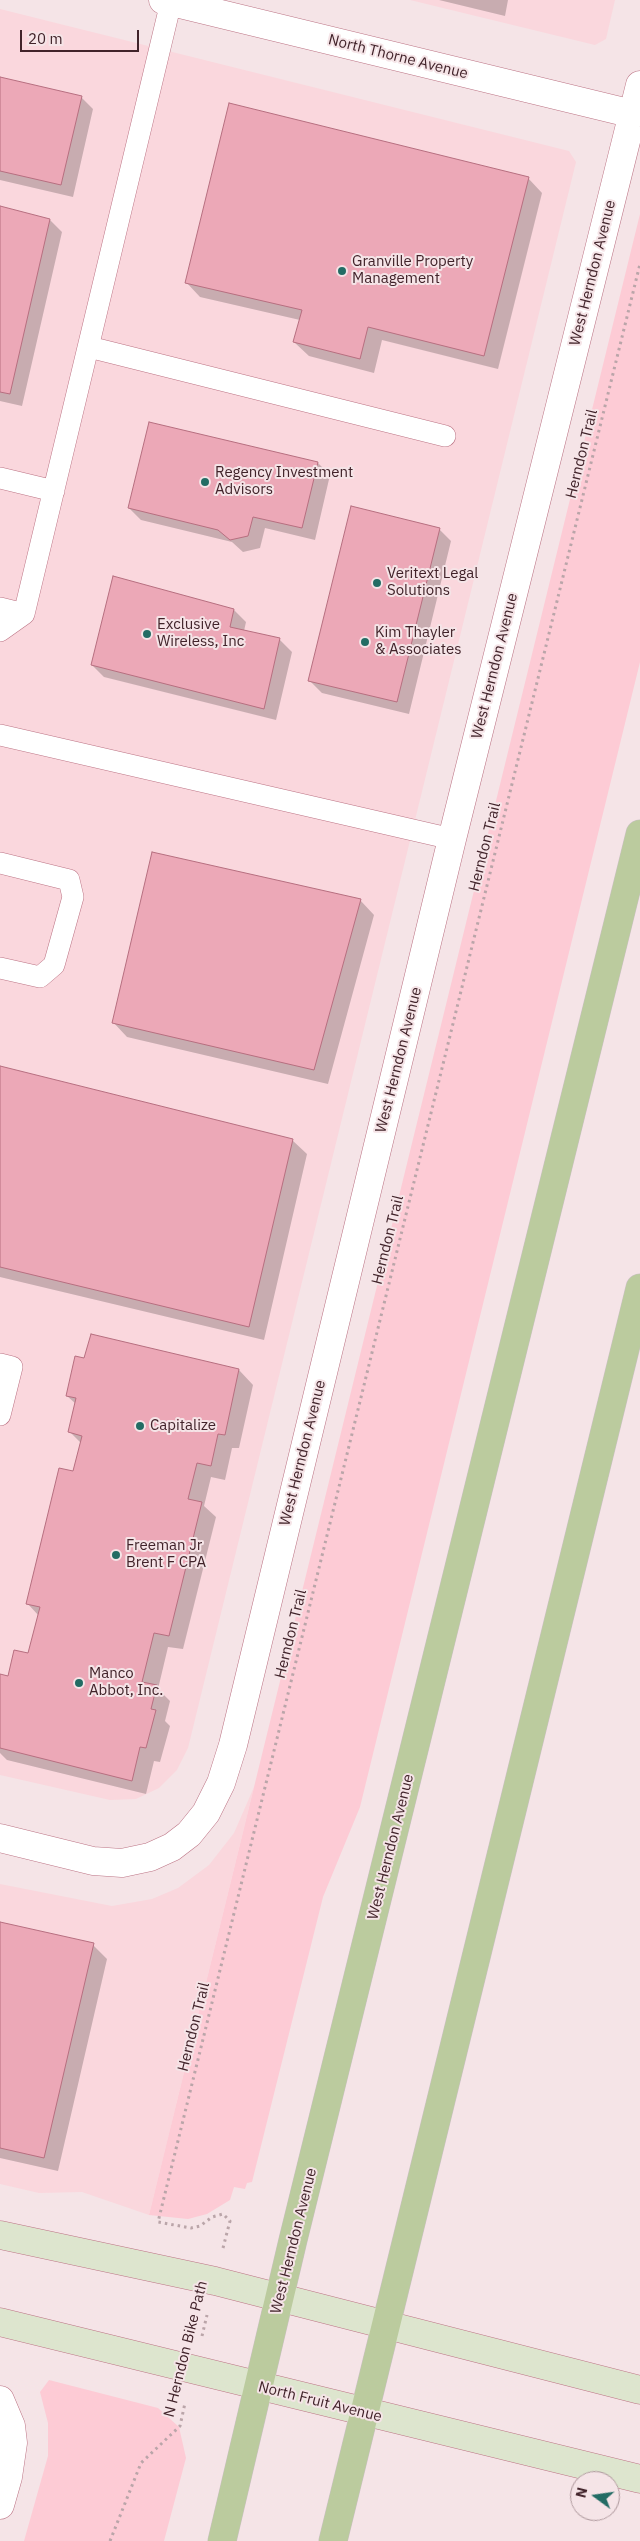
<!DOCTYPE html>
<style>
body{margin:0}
#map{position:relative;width:640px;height:2541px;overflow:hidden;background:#f5e4e7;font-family:"IBM Plex Sans",sans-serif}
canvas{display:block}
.north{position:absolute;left:570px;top:2471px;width:50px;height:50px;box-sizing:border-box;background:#f5e4e7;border:1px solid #ad979b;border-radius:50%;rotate:284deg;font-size:14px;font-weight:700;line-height:20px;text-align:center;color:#41232a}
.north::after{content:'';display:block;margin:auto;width:18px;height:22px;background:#236c64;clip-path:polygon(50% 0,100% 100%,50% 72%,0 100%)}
.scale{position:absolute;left:20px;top:30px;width:119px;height:22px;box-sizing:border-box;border:2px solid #41232a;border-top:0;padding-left:6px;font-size:15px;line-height:18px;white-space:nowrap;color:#41232a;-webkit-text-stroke:4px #f5e4e7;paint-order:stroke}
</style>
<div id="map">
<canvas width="640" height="2541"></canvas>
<div class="north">N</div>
<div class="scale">20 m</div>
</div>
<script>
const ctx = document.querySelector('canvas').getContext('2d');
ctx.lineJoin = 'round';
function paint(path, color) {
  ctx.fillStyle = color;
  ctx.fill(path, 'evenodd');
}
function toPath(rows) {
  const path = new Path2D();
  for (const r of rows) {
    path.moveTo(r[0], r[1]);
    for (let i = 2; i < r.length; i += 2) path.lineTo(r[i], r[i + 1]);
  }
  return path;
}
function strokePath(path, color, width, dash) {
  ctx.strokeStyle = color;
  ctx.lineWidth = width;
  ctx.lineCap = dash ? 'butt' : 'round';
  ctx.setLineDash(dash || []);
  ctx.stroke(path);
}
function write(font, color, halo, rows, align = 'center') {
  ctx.font = font + ' "IBM Plex Sans",sans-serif';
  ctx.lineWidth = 4;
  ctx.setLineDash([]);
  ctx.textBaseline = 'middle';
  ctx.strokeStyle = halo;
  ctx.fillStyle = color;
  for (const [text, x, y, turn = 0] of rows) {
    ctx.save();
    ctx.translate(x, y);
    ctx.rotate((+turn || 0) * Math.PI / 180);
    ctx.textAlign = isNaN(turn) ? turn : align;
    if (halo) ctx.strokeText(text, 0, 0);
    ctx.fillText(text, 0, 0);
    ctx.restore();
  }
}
paint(toPath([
 [410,0,615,0,606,39,595,45],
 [0,9,569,151,576,162,188,1748,177,1770,159,1788,136,1799,110,1800,0,1775],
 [254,1787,149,2215,82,2192,39,2193,0,2184,0,1884,112,1906,152,1899,178,1888,209,1865,234,1833]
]), '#fad7dd');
paint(toPath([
 [640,214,640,662,360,1807,323,1897,252,2182,247,2183,245,2189,234,2187,230,2200,207,2214,188,2219,149,2215],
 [49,2380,158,2408,179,2427,186,2458,164,2541,24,2541,48,2456,48,2423,40,2392]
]), '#fdcbd5');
paint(toPath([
 [439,0,508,0,505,16],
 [0,78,81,97,93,109,73,197,0,180],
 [528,178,542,193,498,369,382,340,374,373,309,356,294,342,300,320,200,297,186,282],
 [0,207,50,220,62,232,22,406,0,401],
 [318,463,330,475,315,540,265,528,260,548,243,552,232,542,141,520,129,508],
 [439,529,451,541,409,714,322,693,310,681],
 [234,610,246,622,244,631,280,640,292,652,276,720,104,677,92,665],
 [360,900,374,915,328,1084,127,1037,113,1022],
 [0,1067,292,1140,307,1154,264,1340,0,1277],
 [92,1336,239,1370,253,1385,239,1448,232,1448,225,1480,211,1477,204,1506,216,1517,183,1649,168,1647,158,1689,170,1701,165,1721,170,1726,160,1762,154,1761,146,1794,7,1760,0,1753,0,1675,8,1677,29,1655,39,1616,27,1603,74,1472,81,1443,69,1431,76,1404,67,1396,85,1360],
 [0,1924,93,1945,107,1959,58,2171,0,2158]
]), '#0003');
const building = toPath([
 [0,77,82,96,61,185,0,171,0,77],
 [229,103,529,177,484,356,368,327,360,359,293,342,302,310,185,283,229,103],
 [0,206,50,219,10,394,0,392,0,206],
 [149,422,318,462,302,528,253,517,248,536,230,540,218,530,128,508,149,422],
 [351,506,440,528,397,702,308,681,351,506],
 [113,576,234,609,230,627,280,638,264,709,91,665,113,576],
 [152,852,361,899,314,1070,112,1023,152,852],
 [0,1066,293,1139,249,1327,0,1267,0,1066],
 [91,1334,239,1369,225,1435,218,1434,211,1466,197,1463,188,1499,202,1502,169,1636,154,1633,142,1682,157,1685,151,1709,156,1710,146,1748,140,1747,132,1781,0,1748,0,1674,8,1676,14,1650,28,1653,40,1607,26,1604,59,1468,73,1471,82,1436,68,1432,76,1398,66,1396,75,1356,84,1358,91,1334],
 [0,1922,94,1943,44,2158,0,2148,0,1922]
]);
paint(building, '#eca8b7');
strokePath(building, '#b76f80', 1);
const lane = toPath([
 [89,347,445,436],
 [0,478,54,491],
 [0,608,24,614,0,631],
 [24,614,171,2],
 [0,735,452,839],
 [0,863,69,880,73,897,54,965,40,977,0,968],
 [0,1364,12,1367,0,1415]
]);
const street = toPath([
 [163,0,633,114],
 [0,1838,93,1861,122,1863,150,1857,172,1847,189,1834,206,1813,221,1783,233,1745,452,839,640,85],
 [0,2400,11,2426,13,2443,8,2477,0,2505]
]);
const secondary = toPath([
 [0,2235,215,2281,640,2390],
 [0,2322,640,2479]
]);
const primary = toPath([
 [222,2541,293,2240,640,834],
 [333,2541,640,1288]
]);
strokePath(lane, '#bc7485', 22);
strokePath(street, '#bc7485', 29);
strokePath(secondary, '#bc7485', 29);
strokePath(primary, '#cac1c3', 29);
strokePath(toPath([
 [223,2248,230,2221,223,2214,212,2217,200,2226,191,2228,158,2222,640,264],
 [202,2336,207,2315],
 [110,2541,141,2463,180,2426,185,2403]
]), '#baa5a9', 3, [2.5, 4]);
strokePath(lane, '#fff', 21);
strokePath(street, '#fff', 28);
strokePath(secondary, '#dde5ce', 28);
strokePath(primary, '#bbcb9e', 28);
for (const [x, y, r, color] of [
 [342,271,5,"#236c64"],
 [205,482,5,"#236c64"],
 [377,583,5,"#236c64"],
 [147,634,5,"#236c64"],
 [365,642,5,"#236c64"],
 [140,1426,5,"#236c64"],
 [116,1555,5,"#236c64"],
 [79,1683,5,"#236c64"]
]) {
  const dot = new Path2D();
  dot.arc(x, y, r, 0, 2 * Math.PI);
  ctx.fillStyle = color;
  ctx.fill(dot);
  strokePath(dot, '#f5e4e7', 2);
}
write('15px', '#41232a', '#f5e4e7', [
 ["North Thorne Avenue",398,57,14],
 ["West Herndon Avenue",593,273,-76],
 ["Herndon Trail",582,454,-76],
 ["West Herndon Avenue",495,666,-76],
 ["Herndon Trail",485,847,-76],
 ["West Herndon Avenue",399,1060,-76],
 ["Herndon Trail",388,1240,-76],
 ["West Herndon Avenue",303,1453,-76],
 ["Herndon Trail",291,1634,-76],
 ["West Herndon Avenue",391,1847,-76],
 ["Herndon Trail",194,2027,-76],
 ["West Herndon Avenue",294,2241,-76],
 ["N Herndon Bike Path",186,2349,-76],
 ["North Fruit Avenue",320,2402,14]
]);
write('15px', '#41232a', '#f5e4e7', [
 ["Granville Property",352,262],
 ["Management",352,279],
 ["Regency Investment",215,473],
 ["Advisors",215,490],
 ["Veritext Legal",387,574],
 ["Solutions",387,591],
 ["Exclusive",157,625],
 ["Wireless, Inc",157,642],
 ["Kim Thayler",375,633],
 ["& Associates",375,650],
 ["Capitalize",150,1426],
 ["Freeman Jr",126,1546],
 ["Brent F CPA",126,1563],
 ["Manco",89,1674],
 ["Abbot, Inc.",89,1691]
], 'left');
</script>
